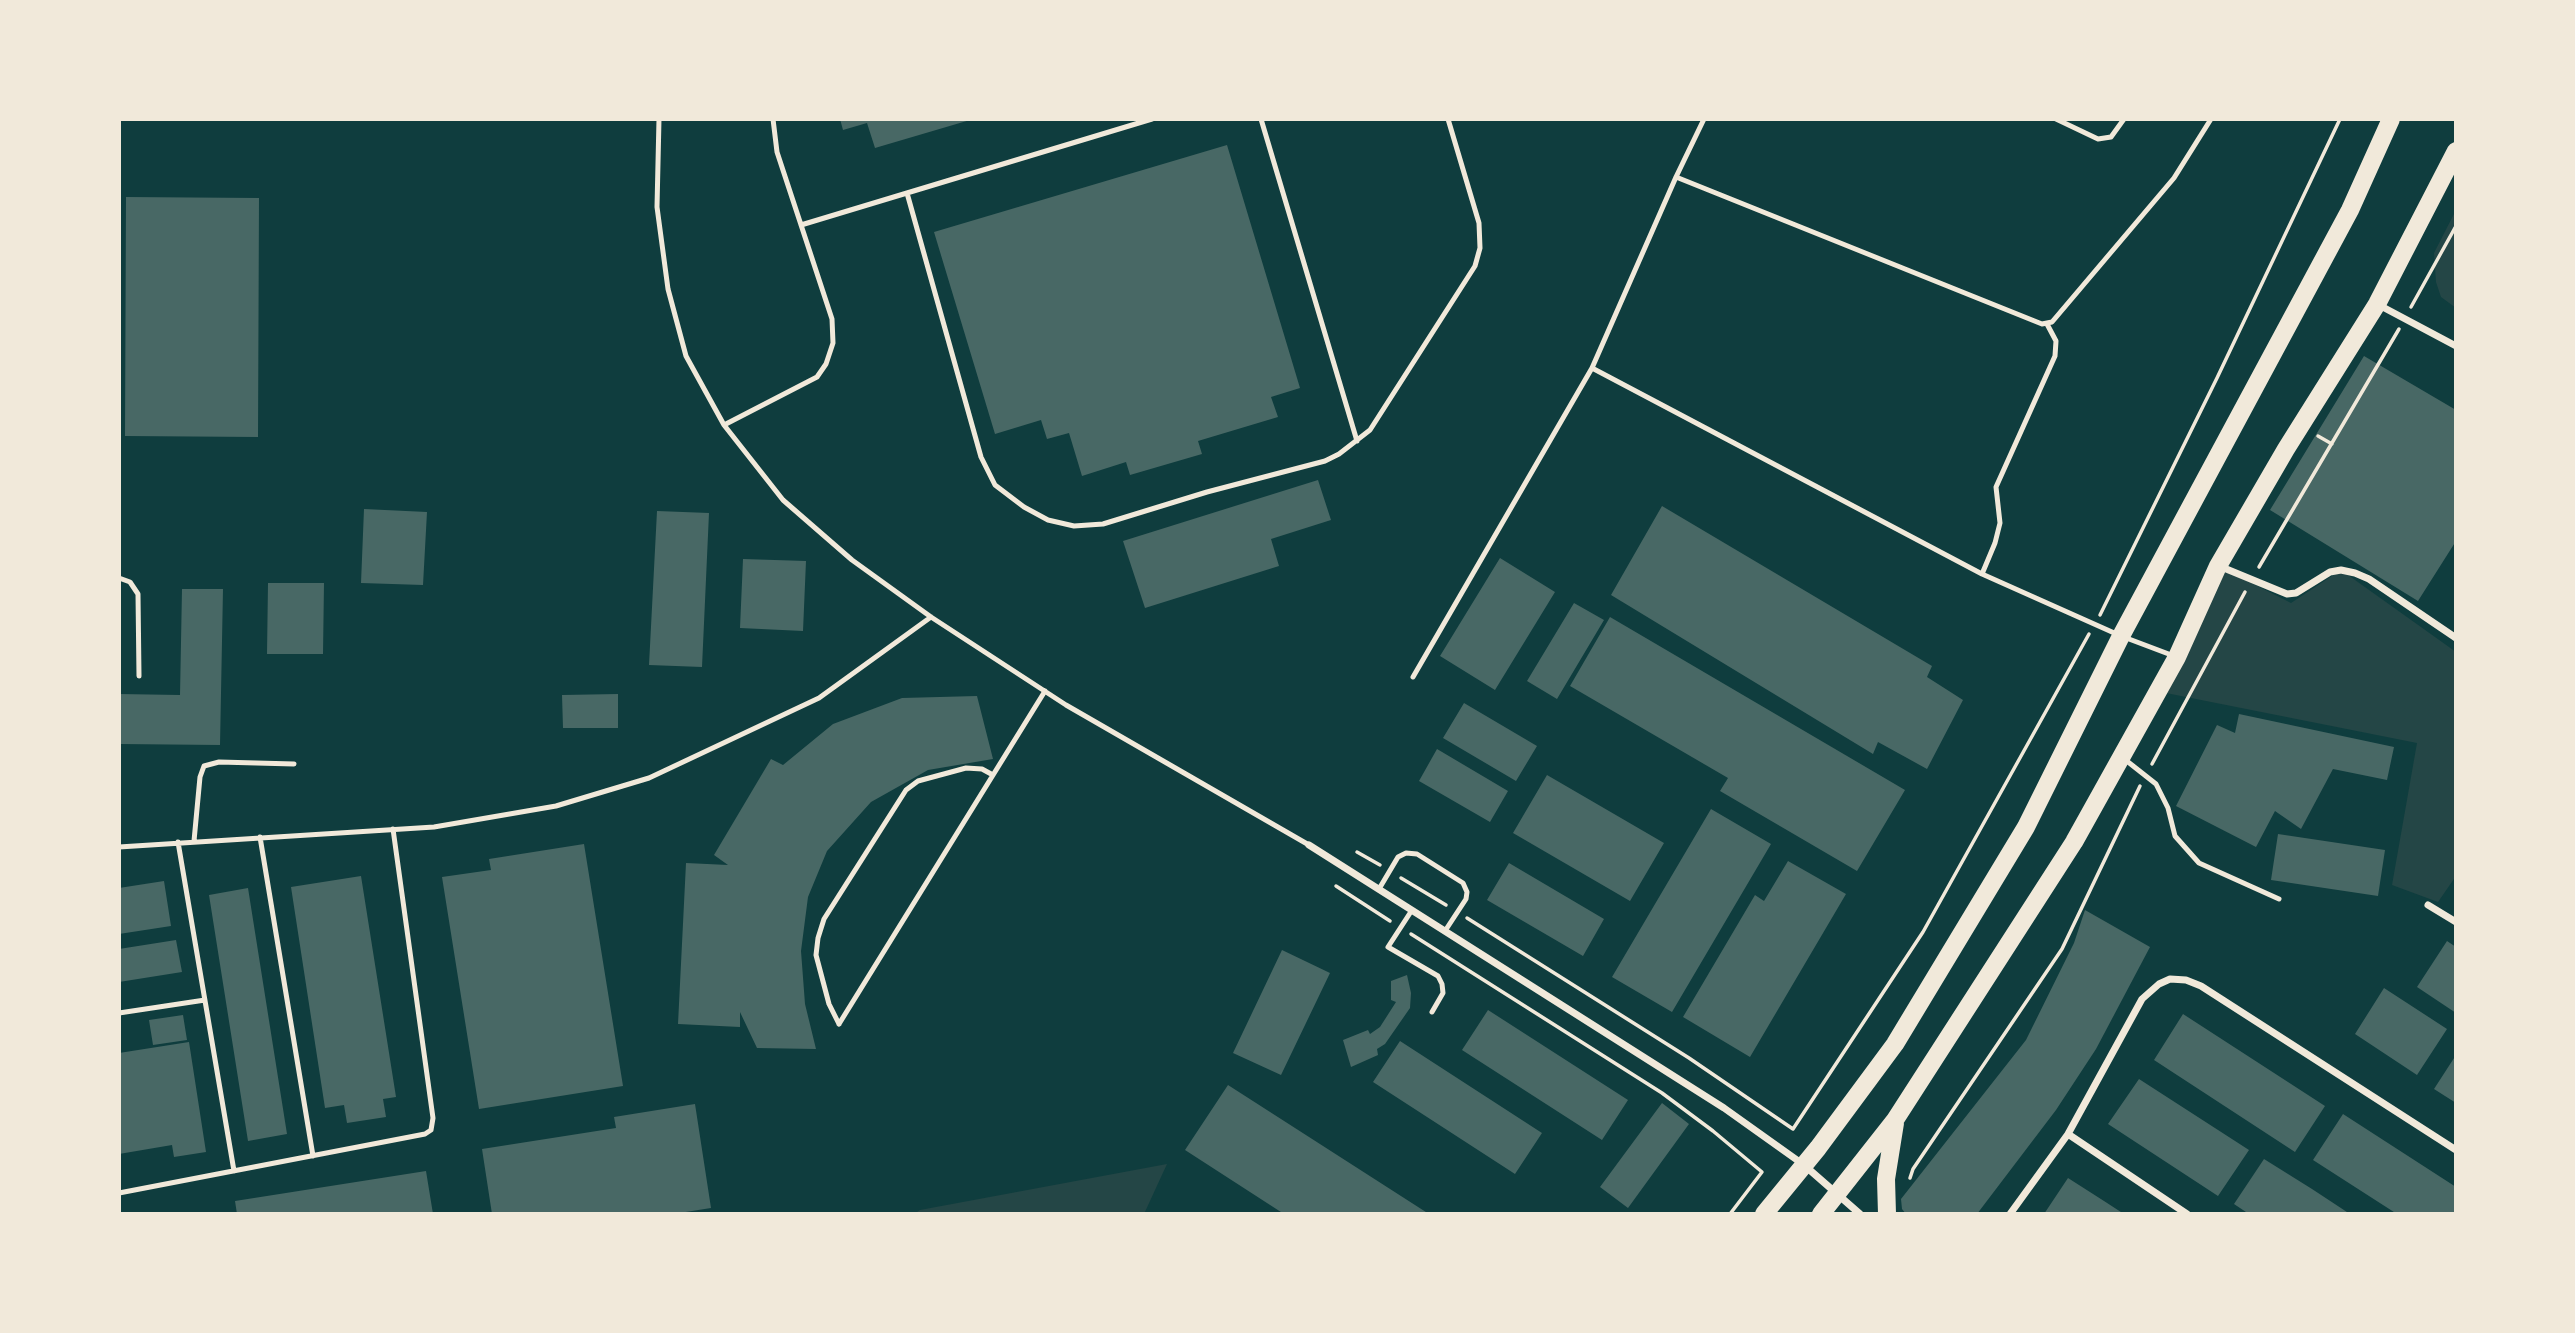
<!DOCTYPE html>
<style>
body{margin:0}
#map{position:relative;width:2575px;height:1333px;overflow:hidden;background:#0f3d3e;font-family:"Fira Sans Condensed",sans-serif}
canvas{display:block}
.frame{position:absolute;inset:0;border:121px solid #f1e9da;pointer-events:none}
</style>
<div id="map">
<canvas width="2575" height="1333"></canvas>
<div class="frame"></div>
</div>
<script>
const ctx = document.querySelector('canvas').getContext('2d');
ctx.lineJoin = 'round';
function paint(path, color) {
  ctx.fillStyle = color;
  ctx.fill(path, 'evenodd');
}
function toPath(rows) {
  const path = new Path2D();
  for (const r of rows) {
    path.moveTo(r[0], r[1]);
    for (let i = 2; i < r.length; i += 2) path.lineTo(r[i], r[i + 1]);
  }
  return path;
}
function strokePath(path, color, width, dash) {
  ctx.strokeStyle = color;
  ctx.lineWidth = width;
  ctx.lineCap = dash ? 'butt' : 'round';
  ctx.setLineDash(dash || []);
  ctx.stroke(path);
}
paint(toPath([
 [2456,210,2456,308,2441,297,2436,282,2434,253],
 [2218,566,2291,603,2341,570,2456,652,2456,876,2438,902,2392,885,2417,743,2166,693],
 [1167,1164,1144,1214,914,1214,920,1210]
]), '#244646');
paint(toPath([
 [840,119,970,119,970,120,875,148,867,123,843,130],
 [1227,145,1300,388,1271,397,1278,417,1198,441,1202,454,1130,475,1126,462,1082,476,1069,433,1047,439,1041,420,995,434,934,232],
 [126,197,259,198,258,437,125,436],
 [2364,356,2456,410,2456,541,2418,601,2270,510],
 [1318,480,1331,520,1271,539,1279,566,1145,608,1123,541],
 [1662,506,1932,666,1927,677,1963,700,1927,769,1878,742,1873,754,1611,595],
 [364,509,427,512,423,585,361,583],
 [657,511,709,513,702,667,649,665],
 [1500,558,1555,592,1495,690,1440,656],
 [743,559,806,561,803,631,740,628],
 [268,583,324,583,323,654,267,654],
 [182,589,223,589,220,745,119,744,119,694,180,695],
 [1574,603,1604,620,1557,699,1527,681],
 [1610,617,1905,790,1857,871,1720,791,1728,778,1570,686],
 [618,694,618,728,563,728,562,695],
 [977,696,993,759,928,770,871,802,827,851,808,897,801,951,805,1004,816,1049,757,1048,740,1012,740,1027,678,1024,686,863,728,865,714,855,771,759,783,765,833,724,902,698],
 [1464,703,1537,746,1516,781,1443,738],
 [2239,714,2394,747,2387,780,2333,769,2301,829,2275,811,2256,847,2176,806,2217,725,2235,733],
 [1437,749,1508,791,1490,822,1419,781],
 [1547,775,1664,843,1630,901,1513,833],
 [1711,809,1771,844,1672,1012,1612,977],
 [2278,834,2385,850,2378,896,2271,880],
 [584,844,623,1086,479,1109,442,877,491,870,489,859],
 [1788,861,1846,894,1750,1057,1683,1017,1755,895,1764,901],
 [1509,863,1604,919,1583,956,1487,900],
 [361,876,396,1097,383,1099,386,1117,347,1123,344,1105,325,1108,291,887],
 [164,881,171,926,119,934,119,888],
 [248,888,287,1134,248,1141,209,895],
 [2085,910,2150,947,2096,1049,2056,1110,1977,1214,1906,1214,1902,1209,1901,1199,2026,1040,2074,943],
 [176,940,182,972,119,982,119,949],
 [2447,941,2456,947,2456,1013,2417,987],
 [1282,950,1330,973,1281,1075,1233,1053],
 [1407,975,1411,993,1410,1008,1385,1044,1377,1049,1378,1055,1351,1067,1343,1040,1368,1030,1370,1034,1380,1027,1396,1002,1391,1000,1391,981],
 [2384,988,2447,1029,2417,1075,2355,1034],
 [1488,1010,1628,1100,1602,1140,1462,1050],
 [2183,1014,2325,1106,2295,1152,2154,1060],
 [183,1015,187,1040,153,1045,149,1020],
 [1400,1041,1542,1133,1515,1174,1373,1082],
 [189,1042,206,1152,174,1157,172,1145,119,1154,119,1053],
 [2456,1055,2456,1103,2434,1089],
 [2139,1079,2249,1150,2218,1196,2108,1124],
 [1228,1085,1429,1214,1284,1214,1185,1150],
 [1662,1103,1689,1124,1628,1208,1600,1187],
 [695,1104,711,1208,673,1214,492,1214,482,1149,616,1128,614,1117],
 [2343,1114,2456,1187,2456,1214,2397,1214,2313,1160],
 [2264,1159,2312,1189,2350,1214,2249,1214,2234,1204],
 [426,1171,433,1214,237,1214,235,1201],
 [2068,1178,2104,1201,2124,1214,2044,1214]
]), '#486865');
strokePath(toPath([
 [2411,307,2456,226],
 [2318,436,2332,444],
 [2259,567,2399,329],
 [2100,615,2217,378,2340,119],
 [2152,764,2245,592],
 [1357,852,1380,865],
 [1401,878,1446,905],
 [1336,886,1390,921],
 [1467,918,1689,1058,1793,1129,1923,932,2089,634],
 [1411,934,1662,1093,1713,1131,1762,1172,1730,1214],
 [1910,1178,1913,1169,2062,949,2140,786]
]), '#f1e9da', 3.5);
strokePath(toPath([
 [659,119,657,207,668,289,686,356,724,425,783,500,852,560,931,617,1066,705,1309,845],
 [1261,119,1357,441],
 [2056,119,2098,139,2111,137,2124,119],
 [1676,177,2042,324,2052,322,2174,178,2211,119],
 [907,193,981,457,995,485,1024,507,1048,520,1074,526,1103,524,1207,492,1325,461,1339,454,1370,430,1475,266,1480,248,1479,223,1448,119],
 [801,225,1152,119],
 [1592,368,1982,574,2121,636,2174,656],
 [724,425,817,377,826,364,833,343,832,319,777,152,773,119],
 [1982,574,1995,543,2000,523,1996,487,2055,356,2056,341,2047,324],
 [119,578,130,582,138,594,139,676],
 [1413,677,1592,368,1676,177,1704,119],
 [2123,758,2156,784,2168,808,2175,836,2199,863,2279,899],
 [260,837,313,1156],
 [194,841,200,777,204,766,219,762,294,764],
 [178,842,234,1171],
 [119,847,434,827,556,806,649,778,819,698,931,617],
 [1379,889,1398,857,1406,853,1417,854,1463,883,1467,892,1466,899,1445,931],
 [1412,910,1388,947,1438,976,1442,984,1443,993,1432,1012],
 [119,1013,205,1000],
 [839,1024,1045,691],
 [839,1024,829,1004,816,955,818,938,824,919,906,790,918,781,966,768,982,769,993,775],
 [119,1193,425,1134,431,1130,433,1118,393,829]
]), '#f1e9da', 5);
strokePath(toPath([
 [2377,304,2456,346],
 [2219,566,2287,594,2296,593,2330,572,2341,570,2355,573,2369,579,2456,638],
 [1309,845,1724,1108,1804,1165,1860,1214],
 [2428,905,2456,922],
 [2068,1134,2187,1214],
 [2010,1214,2068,1134,2142,999,2159,984,2170,979,2186,980,2201,986,2456,1150]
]), '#f1e9da', 7);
strokePath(toPath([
 [1764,1214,1818,1148,1895,1044,2026,827,2121,636,2350,210,2391,119],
 [1821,1214,1895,1120,2074,842,2177,657,2218,566,2286,449,2377,304,2456,151],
 [1887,1214,1886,1179,1895,1123]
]), '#f1e9da', 18);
</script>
